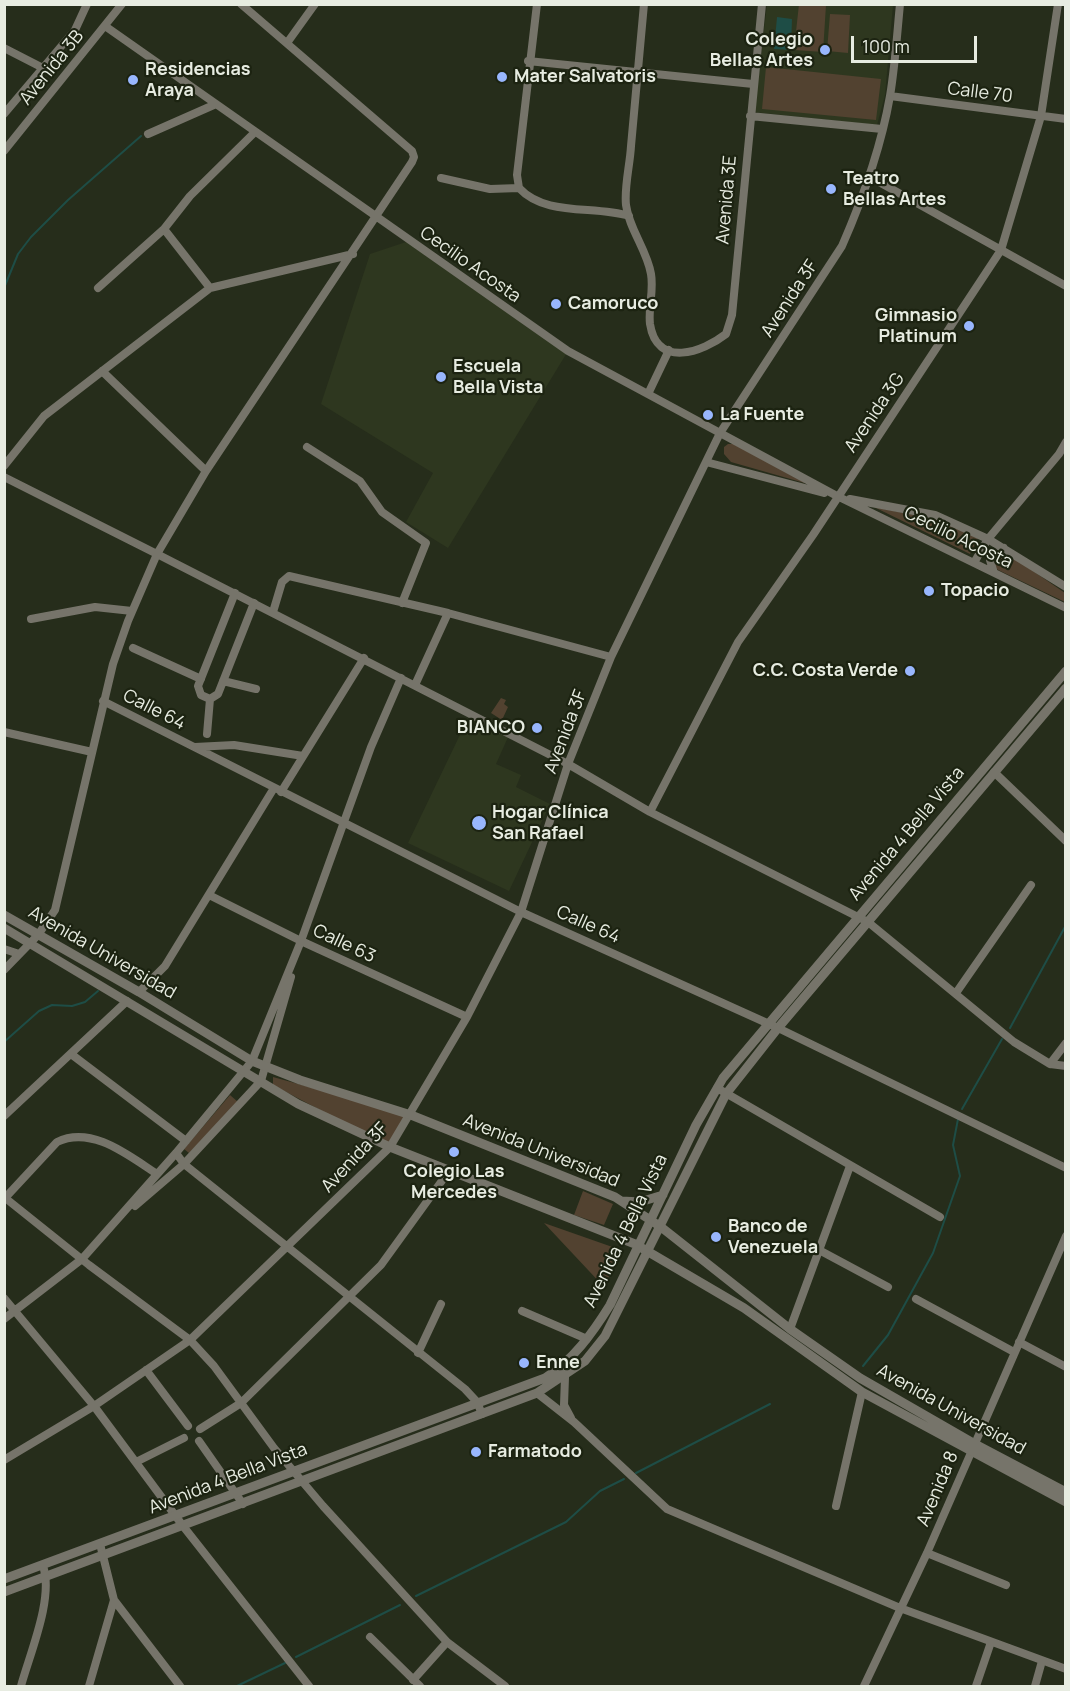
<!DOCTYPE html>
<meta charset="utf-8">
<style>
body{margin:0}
#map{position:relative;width:1070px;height:1691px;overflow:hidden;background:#262d1b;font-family:Manrope,sans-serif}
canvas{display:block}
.frame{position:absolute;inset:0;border:6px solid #e7ece1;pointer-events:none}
.scale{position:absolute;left:851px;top:36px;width:126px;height:27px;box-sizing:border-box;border:3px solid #e7ece1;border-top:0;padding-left:8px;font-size:18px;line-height:21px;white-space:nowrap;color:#e7ece1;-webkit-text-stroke:4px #1c2311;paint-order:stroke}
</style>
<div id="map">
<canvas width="1070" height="1691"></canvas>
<div class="frame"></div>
<div class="scale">100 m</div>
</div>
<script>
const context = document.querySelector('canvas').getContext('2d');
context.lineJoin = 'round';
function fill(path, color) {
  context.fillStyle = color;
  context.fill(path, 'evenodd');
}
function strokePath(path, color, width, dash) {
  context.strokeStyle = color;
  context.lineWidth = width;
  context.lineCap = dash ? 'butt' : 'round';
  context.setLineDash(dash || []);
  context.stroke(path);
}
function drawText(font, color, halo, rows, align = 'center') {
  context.font = font + ' Manrope,sans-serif';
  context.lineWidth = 4.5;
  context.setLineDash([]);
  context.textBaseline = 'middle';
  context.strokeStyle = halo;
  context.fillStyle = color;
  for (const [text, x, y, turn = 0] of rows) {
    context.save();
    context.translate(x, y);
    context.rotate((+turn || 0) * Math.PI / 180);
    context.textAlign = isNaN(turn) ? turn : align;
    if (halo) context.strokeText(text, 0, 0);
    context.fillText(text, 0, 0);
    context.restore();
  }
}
fill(new Path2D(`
 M767,5H893L885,95L877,125L754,112Z
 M409,241L568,351L448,548L406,522L433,473L321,404L370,254Z
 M469,716L509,735L496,764L521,775L516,787L550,804L509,891L408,843Z`), '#2e371f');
fill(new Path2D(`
 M799,4L826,5L823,52L794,50Z
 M830,14L850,15L848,53L827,51Z
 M766,67L881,79L876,120L762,109Z
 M728,444H734L808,484L731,462L724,454V447Z
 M874,507L934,519L978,538L970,554Z
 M1004,551L1065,593V602L996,569L993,560L996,554Z
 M501,698L506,700L504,704L508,707L502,720L491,713Z
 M273,1077L411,1115L390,1147L273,1085Z
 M230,1095L238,1102L189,1153L184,1149Z
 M583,1191L613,1204L604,1225L574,1215Z
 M544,1223L621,1250L604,1287Z`), '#524230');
fill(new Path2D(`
 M777,17L792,19L791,50L774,49Z`), '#1e4d46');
strokePath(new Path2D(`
 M4,288L18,254L31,237L68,200L141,136
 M1010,1028L1066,925
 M4,1042L39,1011L52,1005L72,1006L85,1002L98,991
 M962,1109L1002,1039
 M863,1366L888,1335L933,1253L960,1176L953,1145L958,1119
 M636,1473L770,1404
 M416,1596L566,1522L600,1491L624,1479
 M296,1657L400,1605
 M237,1686L285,1663`), '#1e4d46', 2);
strokePath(new Path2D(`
 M537,4L517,175L519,188C546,217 594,205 629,216
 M644,4C640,52 635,99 631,146C630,165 624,187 626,205C629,229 647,250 651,274C654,291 648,308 650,324C657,369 703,352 726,334L732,315L762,4
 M105,26L568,351L837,496L1066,608
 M287,43L315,4
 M4,48L43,68
 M528,61L753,84
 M890,96L1066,119
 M4,114L75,30L87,4
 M750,116L882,129
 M148,134L216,104
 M4,151L122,4
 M870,177L1066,286
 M441,178L490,189L519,188
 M164,229L210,288
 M98,288L164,229L190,196L255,132
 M102,371L206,471
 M648,394L669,350
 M307,447L360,481L382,512L426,543L402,603
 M706,462L824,493
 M4,466L44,416L210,288L353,254
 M4,477L157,554L206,471L412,162L414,157L412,151L241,4
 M850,499L935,515L988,539L1066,587
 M975,561L988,539L1059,454L1066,442
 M993,570L990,560L992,553L1004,548
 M235,593L198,686L201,695L210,699L218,694L254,603
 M273,612L282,582L289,576L448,613L611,657
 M31,619L95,607L132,611
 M133,648L201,679
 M223,681L256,689
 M415,685L448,613
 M103,701L521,912L778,1028L1066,1168
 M4,732L92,752
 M207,734L210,699
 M195,747L234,745L303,756
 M994,772L1066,841
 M281,792L364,658
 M650,812L738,642L813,535L1001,250L1041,116L1058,4
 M209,895L301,941L467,1017
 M4,949L19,954
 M4,970L38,935L55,910L113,664L128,621L157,554L568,764L650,812L868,922L1014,1042L1050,1064L1066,1066
 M139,992L165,966L274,788
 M956,993L1031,885
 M71,1054L186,1141
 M1050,1064L1066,1043
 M717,1088L940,1217
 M4,1116L127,1001
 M176,1153L184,1164L465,1389L477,1402L482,1414
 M4,1197L89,1265L190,1340L214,1366L274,1448L323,1506L447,1642L505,1686
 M5,1198L57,1142C92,1125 129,1156 157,1174
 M135,1206L184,1164L261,1081L291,977
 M819,1250L888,1287
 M4,1298L94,1406L183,1526L309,1686
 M916,1299L1014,1352
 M522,1311L587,1339
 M4,1319L82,1259L176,1153L252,1061L301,941L371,747L401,678
 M790,1329L850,1166
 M1019,1342L1066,1367
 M418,1353L441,1304
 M146,1370L188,1426
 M565,1377L564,1405L571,1418
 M537,1393L574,1422L667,1509L900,1608L1066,1669
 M200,1429L241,1403L381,1265L449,1171
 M199,1441L243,1504
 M4,1460L94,1406L190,1340L390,1147L467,1017L521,912L568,764L611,657L720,433L842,246C863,198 881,148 890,96C895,66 897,35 900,4
 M136,1462L184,1438
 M836,1506L862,1392
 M100,1544L114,1600L180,1686
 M927,1553L1006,1585
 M370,1637L420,1686
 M413,1680L447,1642
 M21,1686C30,1653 54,1598 43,1566
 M89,1686L114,1600
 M864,1686L927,1553L1066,1236
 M976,1686L991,1642
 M1035,1686L1042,1661`), '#76746a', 8);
strokePath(new Path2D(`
 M4,915L139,992L252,1061L300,1080L411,1115L615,1197L661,1227L790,1329L860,1378L973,1443L1066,1492
 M4,928L298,1104L390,1147L635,1244L744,1308L862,1392L1066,1502
 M622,1201L640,1202L663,1195
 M4,1579L545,1378C573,1360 592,1334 610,1305L696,1125L723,1078L1066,671
 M4,1592L537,1393L585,1361L605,1336L726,1094L778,1028L1066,688`), '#76746a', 9);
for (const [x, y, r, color] of [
 [825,50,6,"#98b6fd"],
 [502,77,6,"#98b6fd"],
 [133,80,6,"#98b6fd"],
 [831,189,6,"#98b6fd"],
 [556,304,6,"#98b6fd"],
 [969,326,6,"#98b6fd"],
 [441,377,6,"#98b6fd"],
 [708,415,6,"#98b6fd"],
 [929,591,6,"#98b6fd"],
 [910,671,6,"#98b6fd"],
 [537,728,6,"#98b6fd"],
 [479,823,8,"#98b6fd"],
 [454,1152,6,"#98b6fd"],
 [716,1237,6,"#98b6fd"],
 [524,1363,6,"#98b6fd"],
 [476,1452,6,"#98b6fd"]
]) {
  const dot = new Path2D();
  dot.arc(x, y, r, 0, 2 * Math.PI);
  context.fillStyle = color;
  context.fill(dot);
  strokePath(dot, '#1c2311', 2);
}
drawText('bold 18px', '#e7ece1', '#1c2311', [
 ["Colegio",813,40,"right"],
 ["Bellas Artes",813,61,"right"],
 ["Residencias",145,70],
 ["Araya",145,91],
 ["Mater Salvatoris",514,77],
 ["Teatro",843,179],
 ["Bellas Artes",843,200],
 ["Camoruco",568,304],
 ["Gimnasio",957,316,"right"],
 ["Platinum",957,337,"right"],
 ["Escuela",453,367],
 ["Bella Vista",453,388],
 ["La Fuente",720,415],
 ["Topacio",941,591],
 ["C.C. Costa Verde",898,671,"right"],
 ["BIANCO",525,728,"right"],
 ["Hogar Clínica",492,813],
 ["San Rafael",492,834],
 ["Colegio Las",454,1172,"center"],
 ["Mercedes",454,1193,"center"],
 ["Banco de",728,1227],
 ["Venezuela",728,1248],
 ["Enne",536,1363],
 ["Farmatodo",488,1452]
], 'left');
drawText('18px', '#e7ece1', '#1c2311', [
 ["Avenida 3B",52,68,-51],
 ["Calle 70",980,93,7],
 ["Avenida 3E",727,200,-85],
 ["Cecilio Acosta",470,265,35],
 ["Avenida 3F",790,299,-57],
 ["Avenida 3G",875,413,-56],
 ["Cecilio Acosta",958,538,26],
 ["Calle 64",154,710,27],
 ["Avenida 3F",566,732,-69],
 ["Avenida 4 Bella Vista",907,834,-50],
 ["Calle 64",588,925,24],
 ["Calle 63",344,944,25],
 ["Avenida Universidad",102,953,30],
 ["Avenida Universidad",541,1151,22],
 ["Avenida 3F",355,1158,-47],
 ["Avenida 4 Bella Vista",626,1231,-64],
 ["Avenida Universidad",951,1410,29],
 ["Avenida 4 Bella Vista",228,1479,-21],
 ["Avenida 8",938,1489,-67]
]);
</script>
